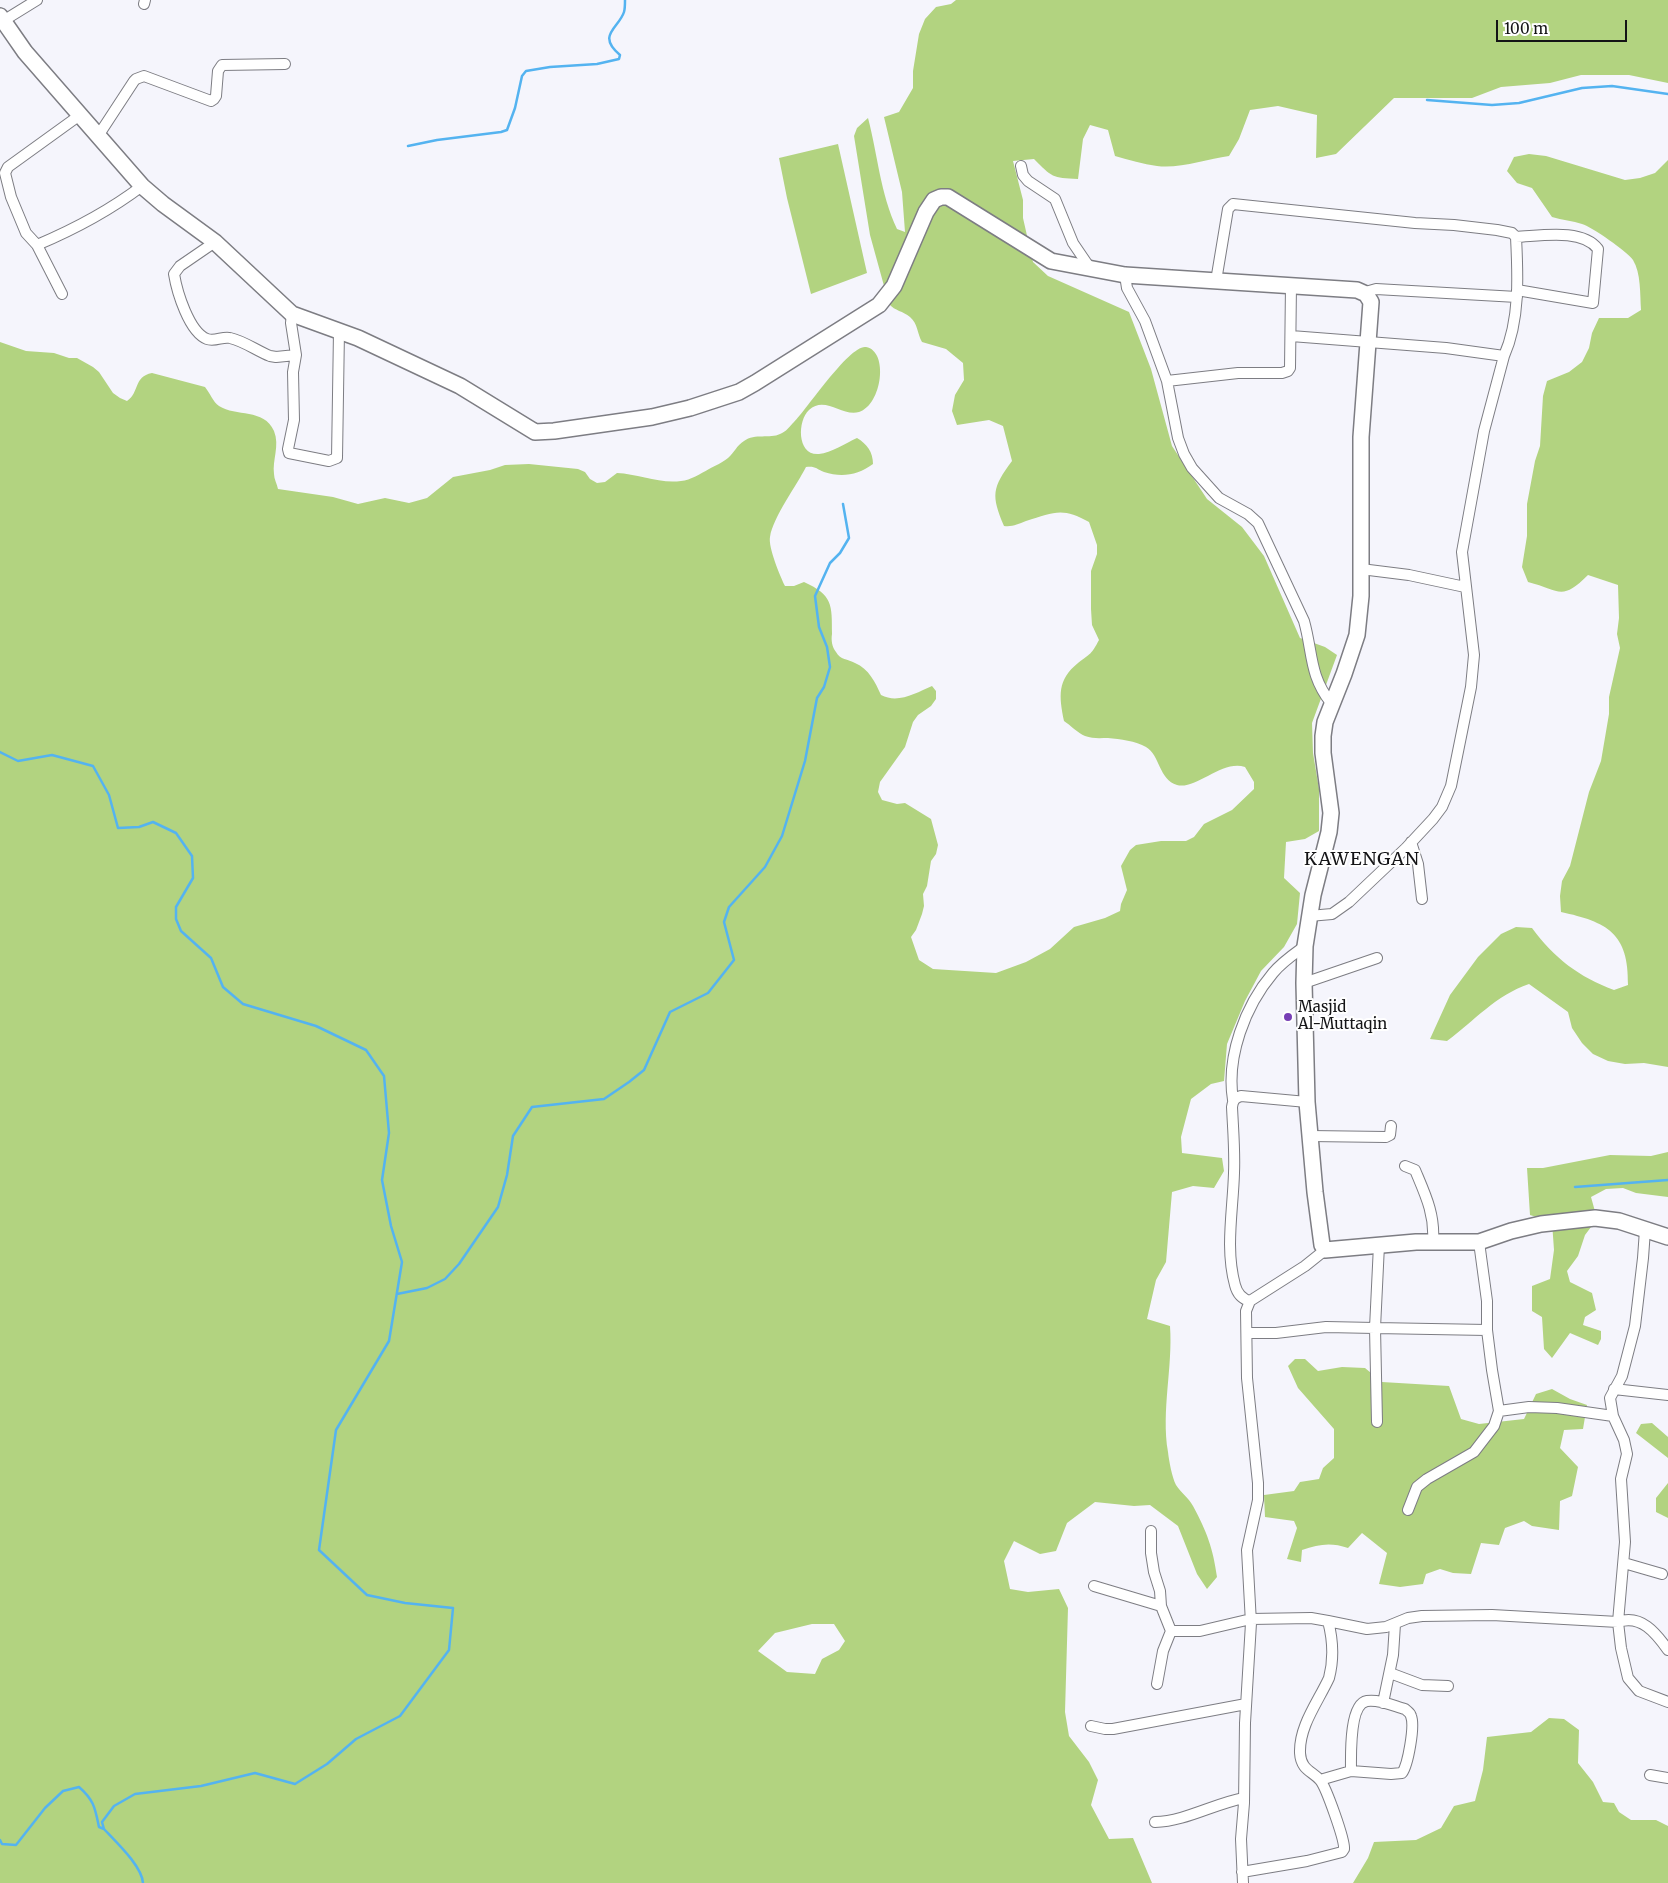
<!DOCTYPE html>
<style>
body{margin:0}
#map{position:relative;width:1668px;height:1883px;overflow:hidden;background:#f5f5fc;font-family:Merriweather,serif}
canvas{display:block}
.scale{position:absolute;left:1496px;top:20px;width:131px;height:22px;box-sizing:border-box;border:2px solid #141416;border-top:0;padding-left:6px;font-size:15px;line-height:18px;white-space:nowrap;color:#141416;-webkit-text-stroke:4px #fff;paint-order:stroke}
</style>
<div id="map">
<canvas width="1668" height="1883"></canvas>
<div class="scale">100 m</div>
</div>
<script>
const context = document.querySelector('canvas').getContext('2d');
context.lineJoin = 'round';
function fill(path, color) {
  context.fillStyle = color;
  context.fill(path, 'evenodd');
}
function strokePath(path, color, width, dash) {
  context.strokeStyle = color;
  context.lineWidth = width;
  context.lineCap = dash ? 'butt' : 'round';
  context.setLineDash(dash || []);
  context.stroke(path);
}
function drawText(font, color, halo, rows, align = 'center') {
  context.font = font + ' Merriweather,serif';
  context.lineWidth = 4;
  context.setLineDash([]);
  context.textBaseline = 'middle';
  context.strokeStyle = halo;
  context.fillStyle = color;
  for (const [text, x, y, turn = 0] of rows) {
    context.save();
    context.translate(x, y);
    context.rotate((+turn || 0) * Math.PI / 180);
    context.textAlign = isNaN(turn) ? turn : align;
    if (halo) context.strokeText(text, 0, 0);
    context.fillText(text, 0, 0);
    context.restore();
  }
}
fill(new Path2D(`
 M956,0H1668V83L1629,75H1581L1550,83L1501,87L1472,98H1394L1336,154L1316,158L1317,115L1278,106L1250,110L1239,139L1229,156C1207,159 1179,169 1157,166C1143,164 1129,160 1115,156L1108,130L1090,125L1083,139L1078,179C1052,178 1052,177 1034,159L1013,161L1023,200V218L1033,262L1048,276L1129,312L1151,369L1172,446L1207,499L1242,527L1264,556L1300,638L1325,647L1337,655L1312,723L1313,753L1319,789V831L1305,839L1286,842L1284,878L1300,893L1297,924L1284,947L1261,971L1245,1001L1227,1044L1224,1081L1211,1084L1191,1099L1181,1137L1182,1153L1222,1158L1224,1171L1214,1188L1193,1186L1172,1192L1166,1262L1156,1280L1147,1319L1170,1326C1173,1368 1161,1410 1168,1452C1169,1461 1172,1477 1176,1485C1181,1493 1189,1498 1193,1506C1207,1532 1213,1548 1217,1577L1207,1589L1197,1574L1178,1526L1150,1505L1134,1506L1095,1502L1067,1523L1056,1551L1040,1554L1014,1541L1004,1561L1010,1589L1028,1592L1059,1589L1068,1608L1065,1712L1069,1736L1089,1762L1098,1780L1091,1805L1109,1839L1133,1838L1152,1883H0V342L26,351L54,353L69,358H77L93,367L99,372L113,393L120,398L127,401C140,392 133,377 152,373L205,387C210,393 213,402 219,406C236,417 264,408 274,431C280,446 272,460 274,474C274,479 277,484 278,489L333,497L358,504L385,498L409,503L427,498L453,477L490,470L505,465L529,464L578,469L585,472L590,479L597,483L605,482L617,473C638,474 660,484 681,481C691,480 700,474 709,469C715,466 723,462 728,458C734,453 737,445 744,441C755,433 770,439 780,434C786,432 790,426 794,422C807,409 850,344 866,347C889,351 882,405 859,412C842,417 825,395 809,410C797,421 797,456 819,454C831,453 846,443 857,438C867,444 873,452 873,464C858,475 842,478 824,472C816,469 816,466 806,467C797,485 773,517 770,537C768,547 780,576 785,586H794L804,582C833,595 832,605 832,634C831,640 832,647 836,652C840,660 848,659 855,663C869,669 875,682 881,695C898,704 916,693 932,686L936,691V699L931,706L918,715L913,722L905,747L880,782L878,792L882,800L897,804L905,803L931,819L938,845L936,854L931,861L927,886L923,894L924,906L922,914L916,930L911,937L919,960L933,969L996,973L1026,962L1050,949L1074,927L1105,918L1120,911L1121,904L1127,890L1121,866L1130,850L1136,845L1161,841H1186L1194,837L1204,824L1232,810L1254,789V782L1245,767C1223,759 1196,790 1177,785C1159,780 1160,755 1146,747C1136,741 1120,739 1108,738C1101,738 1093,739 1085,736C1078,733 1070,725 1064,721C1059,696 1057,680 1078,663C1091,653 1091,655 1099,640L1092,625L1091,609V571L1097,554V545L1089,522C1063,507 1054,512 1026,521C1018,524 1013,527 1004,526C991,495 992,488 1012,461L1003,426L989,420L957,425L952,411L955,395L964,380L963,363L946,349L922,342C917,333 918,324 910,317C903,311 895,311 889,304L870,235L854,136L857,128L868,118C878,156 880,192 897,229L905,232L902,192L884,117L899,112L913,88V71L919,34L925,19L936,7L951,4ZM812,1624H834L845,1641L839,1650L822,1659L815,1674L787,1672L758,1651L775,1633Z
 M838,144L867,273L811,294L787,198L779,158Z
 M1529,154L1546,156L1625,180L1640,178L1655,173L1668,160V1067L1644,1063L1625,1064L1608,1061L1593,1054L1582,1043L1572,1028L1568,1012L1529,984C1496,995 1474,1021 1447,1041L1430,1039L1450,995L1478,957L1501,934L1516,927L1532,928C1554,958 1579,977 1614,990L1628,985C1629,933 1607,922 1561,912L1560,896L1562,881L1570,866L1589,792L1601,761L1609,714V697L1620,648L1617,634L1619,618L1618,585L1588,575C1561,602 1560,590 1528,582L1522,567L1527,536V504L1535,461L1540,446L1543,396L1547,381L1569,372L1582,362L1589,348L1592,333L1599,318H1628L1641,310C1640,294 1641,273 1633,260C1628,252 1592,227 1582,224C1573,221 1562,220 1552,217L1532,188L1517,183L1507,171L1514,157Z
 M1668,1152V1197L1636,1193L1623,1188L1606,1189L1591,1197L1596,1215L1594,1223L1585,1235L1578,1256L1567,1271L1570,1282L1592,1293L1596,1310L1585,1317L1583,1325L1601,1331V1339L1598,1345L1570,1333L1552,1358L1544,1349L1542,1317L1532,1311V1286L1550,1279L1554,1250L1552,1222L1530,1215L1527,1168H1543L1610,1155L1651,1156Z
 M1295,1359H1305L1318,1371L1342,1367L1365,1368L1382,1382L1449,1386L1461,1419L1479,1424L1524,1419L1536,1394L1552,1389L1570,1399L1587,1405L1583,1429L1564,1430L1560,1448L1578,1467L1572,1496L1560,1501L1559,1530L1532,1526L1524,1521L1505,1528L1499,1545L1481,1543L1471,1574L1453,1573L1440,1569L1426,1574L1423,1584L1400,1587L1379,1584L1387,1553L1362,1533L1348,1548C1331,1542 1319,1544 1302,1550L1301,1562L1287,1559L1297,1528L1294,1521L1265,1517L1264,1495L1294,1491L1300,1482L1319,1479L1323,1468L1334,1458V1429L1298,1388L1288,1366Z
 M1652,1423L1668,1437V1458L1636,1433L1641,1424Z
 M1668,1483V1518L1656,1512V1498Z
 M1549,1718L1564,1719L1579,1730L1578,1763L1593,1782L1603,1802L1614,1803L1619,1812L1631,1820H1656L1668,1826V1883H1353L1368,1858L1374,1842L1416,1840L1441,1828L1454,1806L1475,1801L1483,1770L1487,1737L1531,1732Z`), '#b2d380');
strokePath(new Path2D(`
 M1427,100L1492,105L1519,103L1582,88L1612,86L1668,94
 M408,146L437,140L501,132L507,130L515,108L522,76L526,71L550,67L597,64L619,59L620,55C596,35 619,28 624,12C625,9 625,4 625,0
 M0,752L18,761L52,755L93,766L109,795L118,828L139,827L153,822L176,833L192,856L193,878L176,907V919L181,931L211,958L223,987L243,1004L316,1026L366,1050L384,1076L389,1133L382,1180L391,1226L402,1262L389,1341L336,1430L319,1550L367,1595L405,1603L453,1608L449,1650L400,1716L356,1739L327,1764L295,1784L255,1773L201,1786L135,1794L114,1806L102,1822L104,1829
 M1575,1187L1668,1180
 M397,1294L427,1288L445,1279L459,1264L498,1207L507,1175L513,1136L532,1107L604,1099L629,1082L644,1070L670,1012L708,993L734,960L724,922L729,907L765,867L782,836L805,761L817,698L824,687L830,667L827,647L819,627L815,596L830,563L840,553L849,538L843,504
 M0,1840L2,1844L16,1845L45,1808L63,1791L79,1787C94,1800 95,1808 99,1827L104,1829C116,1842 142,1866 143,1883`), '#54b3f0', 2.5);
const street = new Path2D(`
 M144,4L145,0
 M3,21L37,0
 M98,136L134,81L136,79L144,76L211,101L214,99L216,96L218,71L222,65L285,64
 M1021,166L1023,175L1028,181L1055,199L1073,243L1090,268
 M1516,237C1540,236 1582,228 1598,249L1593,303L1517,290
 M215,242L180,266L174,274C177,292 189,332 207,339C215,342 223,336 230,338C244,341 257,351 270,356L276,357L296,355
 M37,245C75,229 109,211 142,186
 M1125,275L1127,288L1145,321L1167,381L1178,438L1184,454L1192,468L1219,498L1248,514L1258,523L1304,621C1313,653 1309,675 1331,703
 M1216,281L1228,209L1233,204L1415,223L1454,225L1497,230L1512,233L1516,237C1518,276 1520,320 1504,356L1446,348L1291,336
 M62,294L37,245L26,233L11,197L5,173L8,167L80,115
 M1366,294L1369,291L1376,289L1517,297
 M292,314L291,323L296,355L293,372L294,420L288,449L289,453L329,461L337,458L339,331
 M1167,381L1238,373H1282L1288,371L1290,368L1291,285
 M1361,569L1409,575L1465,587
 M1411,842L1418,864L1422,899
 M1309,916L1332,914L1349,902L1406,848L1433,819L1442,807L1451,786L1471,687L1474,655L1462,552L1484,431L1504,356
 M1304,983L1377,958
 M1233,1100C1226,1057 1245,1006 1273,973C1282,962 1294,954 1305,946
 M1310,1136L1386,1137L1390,1135L1391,1126
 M1405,1166L1415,1170C1425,1194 1435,1214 1433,1241
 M1645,1230L1643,1258L1635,1326L1622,1376L1610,1398L1613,1416L1624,1440L1627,1454L1621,1479L1625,1542L1618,1622L1621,1648L1628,1678L1639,1691L1668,1702
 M1379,1245L1375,1328L1487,1330
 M1250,1301C1242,1299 1237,1293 1235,1285C1225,1249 1233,1210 1234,1173C1235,1151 1233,1129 1232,1107C1233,1100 1235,1098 1241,1096L1307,1102
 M1247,1333H1276L1326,1327L1375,1328L1377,1422
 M1614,1389L1668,1395
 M1499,1411L1529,1407L1557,1408L1613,1416
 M1408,1510L1417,1487L1427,1479L1474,1452L1494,1426L1499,1411L1492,1370L1487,1330V1301L1479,1242
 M1151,1531V1553L1154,1572L1160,1591L1161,1606L1171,1631L1163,1651L1157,1684
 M1624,1563L1662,1574
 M1094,1586L1161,1606
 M1171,1631H1200L1251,1619L1311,1618L1328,1621
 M1390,1673L1422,1685L1448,1686
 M1383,1703L1393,1655L1395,1624
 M1091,1726L1105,1729H1113L1246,1704
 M1650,1775L1668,1778
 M1320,1780L1351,1771L1391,1774L1402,1773C1408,1765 1415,1726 1411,1716C1410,1712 1408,1712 1405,1709C1394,1706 1379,1699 1367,1701C1349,1704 1351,1757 1351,1771
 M1155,1822C1186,1821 1213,1804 1244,1798
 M1242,1872L1307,1861L1342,1852L1344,1849C1345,1840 1326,1787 1320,1780C1312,1771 1301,1770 1300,1753C1299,1726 1318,1702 1329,1678C1334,1659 1333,1640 1328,1621L1367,1629L1386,1627L1408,1618L1422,1616L1492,1615L1618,1622C1641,1614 1656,1633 1668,1650
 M1243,1883L1241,1839L1244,1803L1245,1723L1251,1623L1247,1550L1258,1500V1483L1247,1378L1246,1311L1250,1301L1305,1266L1325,1250`);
const secondary = new Path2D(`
 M0,16L25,52L142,186L163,204L215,242L292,314L358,338L460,386L535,432L554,431L652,417L690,408L739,392L755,383L879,305L894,286L926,212L934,200L941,197H948L1051,261L1125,275L1357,290L1366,294L1371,302L1361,437V596L1357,635L1344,674L1325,722L1323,736V753L1331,813L1329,832L1313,895L1305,946L1304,983L1307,1102L1315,1192L1322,1245L1325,1250L1416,1242H1479L1511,1231L1541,1224L1595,1218L1619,1221L1668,1237`);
strokePath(street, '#7d7d83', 12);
strokePath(secondary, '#7d7d83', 18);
strokePath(street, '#fff', 10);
strokePath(secondary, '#fff', 15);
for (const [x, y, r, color] of [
 [1288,1017,5,"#773fb5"]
]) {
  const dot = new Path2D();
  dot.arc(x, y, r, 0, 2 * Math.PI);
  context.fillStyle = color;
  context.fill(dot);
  strokePath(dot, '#fff', 2);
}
drawText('15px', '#141416', '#fff', [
 ["Masjid",1298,1008],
 ["Al-Muttaqin",1298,1025]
], 'left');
context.letterSpacing = '1px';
drawText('18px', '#141416', '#fff', [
 ["KAWENGAN",1362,860]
]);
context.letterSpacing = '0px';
</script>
